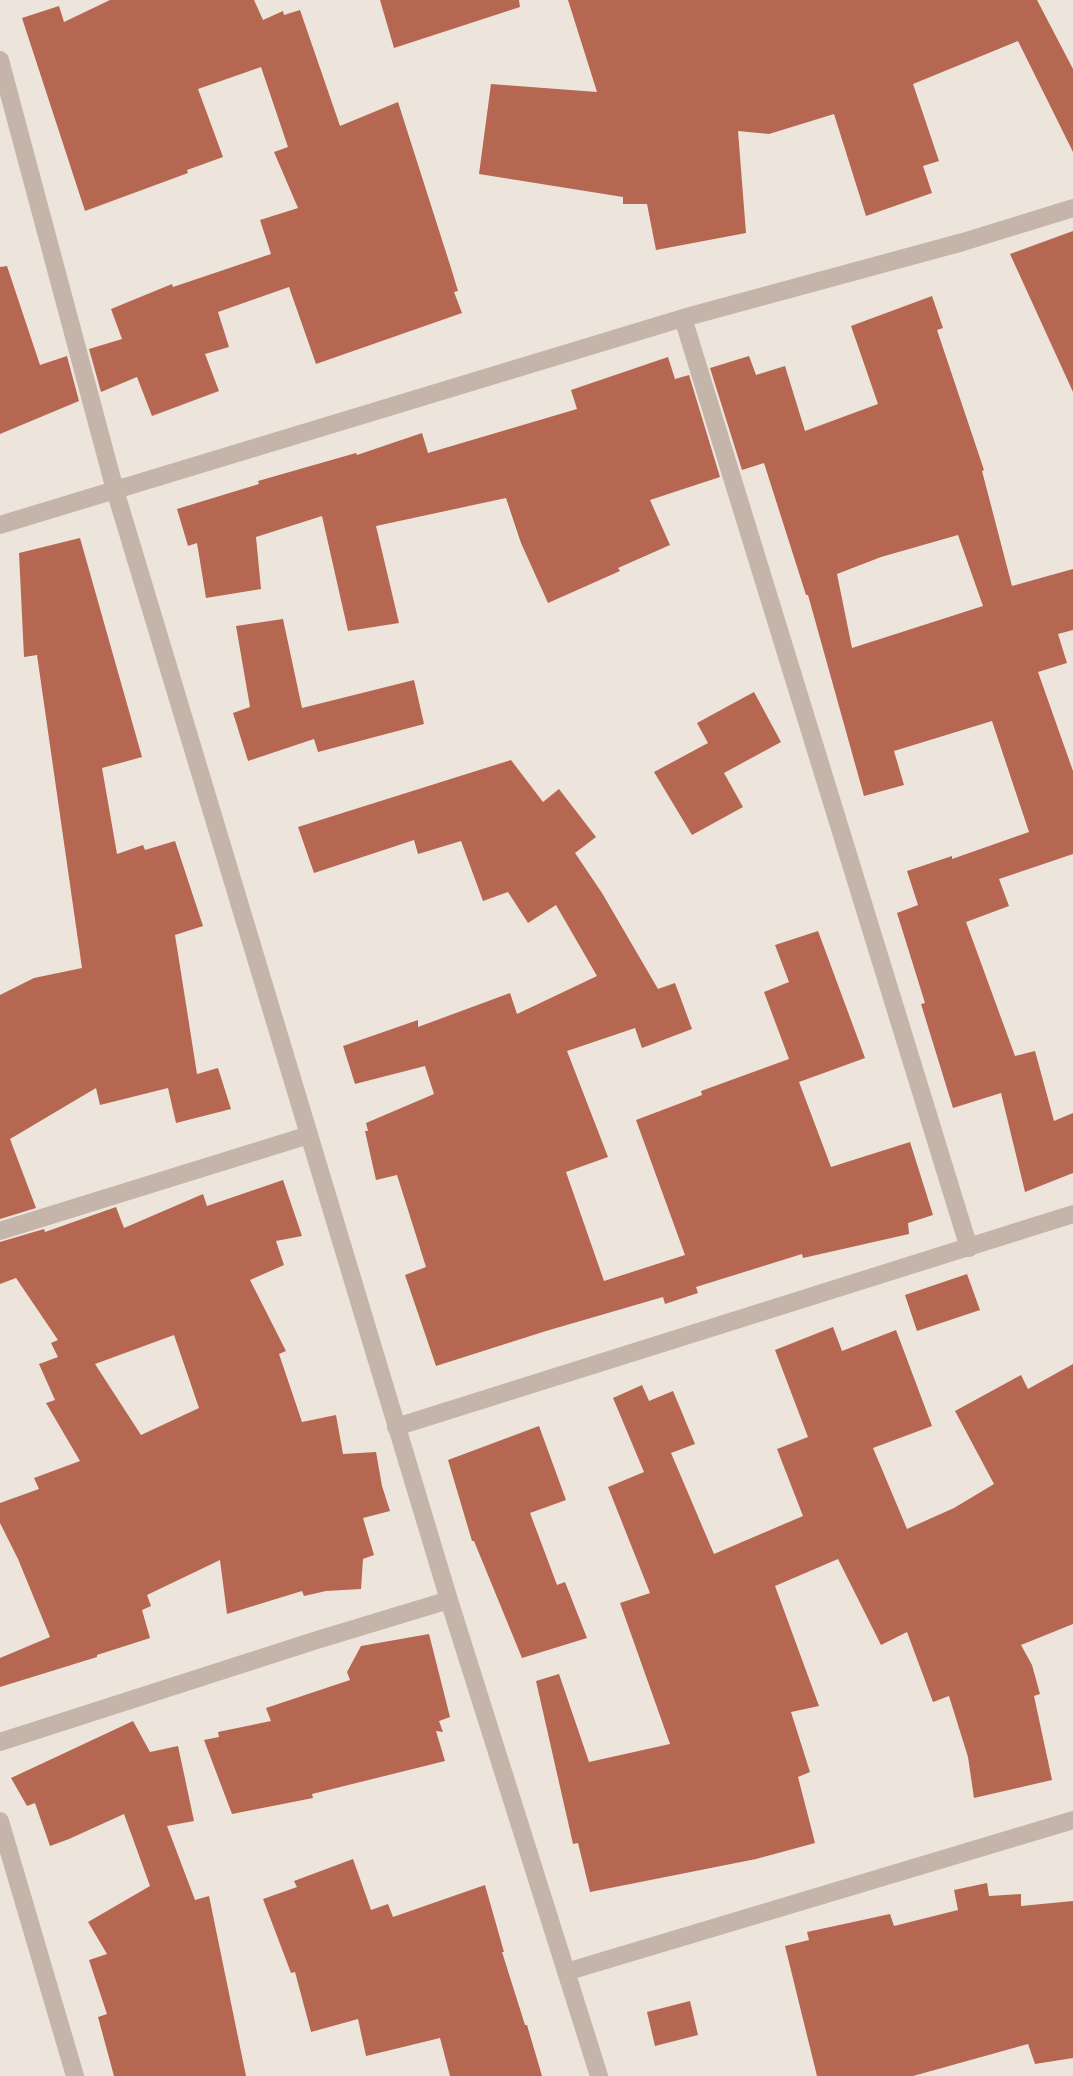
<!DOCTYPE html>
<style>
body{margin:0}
canvas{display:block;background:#ede4db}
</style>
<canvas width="1073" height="2076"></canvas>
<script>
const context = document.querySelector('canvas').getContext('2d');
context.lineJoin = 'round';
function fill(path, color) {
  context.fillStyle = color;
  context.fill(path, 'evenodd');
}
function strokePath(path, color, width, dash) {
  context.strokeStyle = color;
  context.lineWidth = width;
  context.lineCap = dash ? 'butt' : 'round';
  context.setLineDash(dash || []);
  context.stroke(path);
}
fill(new Path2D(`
 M110,0H254L263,20L283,11L284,15L300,10L340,126L398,102L451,268L458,291L454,292L462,313L316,364L289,287L218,312L229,347L205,354L219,391L152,416L137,377L101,392L89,349L122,339L111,309L172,284L173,287L271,254L260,220L298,208L274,152L288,147L261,67L198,89L223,157L187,170L188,173L85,211L22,18L59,6L64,22Z
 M380,0H519L520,7L394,48Z
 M568,0H1037L1073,69V152L1018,41L913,84L939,161L923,166L932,193L866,216L834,114L769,134L738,131L746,233L656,250L647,204H623V197L479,174L491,84L597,92Z
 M1073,231V392L1010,254Z
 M7,266L40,365L67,356L79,401L0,434V267Z
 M932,296L943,328L937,330L984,470L982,471L1012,586L1073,569V630L1058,634L1067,663L1038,672L1073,771V854L999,879L1009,906L966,922L1015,1056L1035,1051L1054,1121L1073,1113V1173L1025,1192L1001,1093L953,1108L921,1004L925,1003L897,913L918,905L907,871L952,856V859L1029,832L992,721L894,751L904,785L864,796L808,595H806L764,463L742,470L710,368L749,356L756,375L785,366L805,431L878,404L851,326ZM958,535L983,606L852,648L837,574L881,557Z
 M668,357L675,379L689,375L720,477L650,500L670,545L618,568L620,571L548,603L521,543L506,498L376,526L399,623L348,631L322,516L256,537L261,589L206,598L197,543L188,546L177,509L259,484L258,481L356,453L357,455L422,433L428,453L577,409L571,390Z
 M80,538L142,757L102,768L117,854L143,845L145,850L175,841L203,926L175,935L197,1074L218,1068L231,1109L176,1123L168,1088L100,1105L96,1088L10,1139L36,1208L0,1219V995L34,978L82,968L37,655L24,657L19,553Z
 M283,619L302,708L414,680L424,724L318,752L314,739L248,761L233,713L250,707L236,626Z
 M754,692L781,742L724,773L743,807L692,835L654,772L708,743L697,723Z
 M511,760L543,802L559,789L596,837L575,853L602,893L658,989L675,983L692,1029L642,1048L635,1028L567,1051L608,1157L566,1172L604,1281L685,1255L636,1120L702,1095L701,1091L789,1059L764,992L789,982L775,945L818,931L865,1058L799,1082L831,1167L910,1142L933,1215L908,1223L909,1234L803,1258L802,1254L696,1287L698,1293L665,1304L663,1297L546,1331L436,1366L405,1275L426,1267L397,1175L376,1180L365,1131H368L366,1123L434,1094L425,1066L355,1084L343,1046L418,1020V1027L510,993L517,1014L597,976L556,905L528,923L508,892L483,901L461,841L418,854L414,840L314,873L298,827Z
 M283,1180L302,1236L276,1241L284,1265L250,1280L286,1351L279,1354L302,1422L336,1415L343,1454L376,1452L382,1486L390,1511L363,1518L374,1555L363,1559L361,1589L326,1591L304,1596L302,1591L227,1614L220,1560L147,1595L151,1606L142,1610L150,1638L97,1655V1657L0,1687V1658L50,1637L18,1559L0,1523V1503L39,1489L34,1478L80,1461L46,1403L55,1400L39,1364L58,1357L51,1343L58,1340L16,1278L0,1284V1242L44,1229L45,1232L116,1207L124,1228L203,1194L207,1206ZM174,1335L199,1408L141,1435L95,1364Z
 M967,1274L980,1310L917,1331L905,1295Z
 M833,1327L842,1351L896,1330L932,1426L873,1448L907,1529L954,1508L994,1484L955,1411L1021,1375L1028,1389L1073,1364V1624L1021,1645L1032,1665L1040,1694L1034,1696L1052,1780L974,1798L968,1757L949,1696L933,1702L907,1632L881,1645L838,1559L775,1586L819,1706L791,1712L810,1772L798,1777L815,1843L756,1859L590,1892L578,1843L573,1844L536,1681L559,1674L589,1762L670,1744L620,1603L650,1593L608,1487L644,1472L613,1398L642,1385L649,1401L673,1391L695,1444L671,1453L714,1554L803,1516L777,1449L808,1437L775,1350Z
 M539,1426L566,1500L530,1513L557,1585L565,1582L587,1638L522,1658L474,1541H472L448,1460Z
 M429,1634L450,1717L439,1721L443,1732L436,1731L445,1761L312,1794L313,1798L232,1814L204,1740L219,1737L218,1732L271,1721L266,1708L350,1680L347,1672L361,1646Z
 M133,1721L150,1752L178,1746L194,1821L167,1826L195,1900L209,1896L246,2076H114L98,2017L107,2014L89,1960L107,1954L88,1922L150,1886L124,1814L69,1839L50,1846L35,1803L27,1806L11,1778Z
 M353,1859L371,1910L388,1904L393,1917L485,1885L504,1952H502L525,2025H527L542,2076H450L440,2038L366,2056L358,2019L311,2032L295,1972L291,1973L263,1899L297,1887L294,1881Z
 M987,1883L989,1896L1021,1894V1906L1073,1901V2058L1035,2064L1028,2044L913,2076H817L785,1946L809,1940L807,1932L890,1914L894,1926L958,1910L954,1890Z
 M690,2001L698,2035L655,2046L647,2012Z`), '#b56752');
strokePath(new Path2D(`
 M0,60L115,490L449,1600L599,2076
 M683,318L969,1248
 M0,525L683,318L963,242L1073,208
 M0,1231L309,1135
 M396,1427L1073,1214
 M0,1742L317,1640L449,1600
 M0,1821L75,2076
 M566,1972L1073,1820`), '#c4b4a9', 18);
</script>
